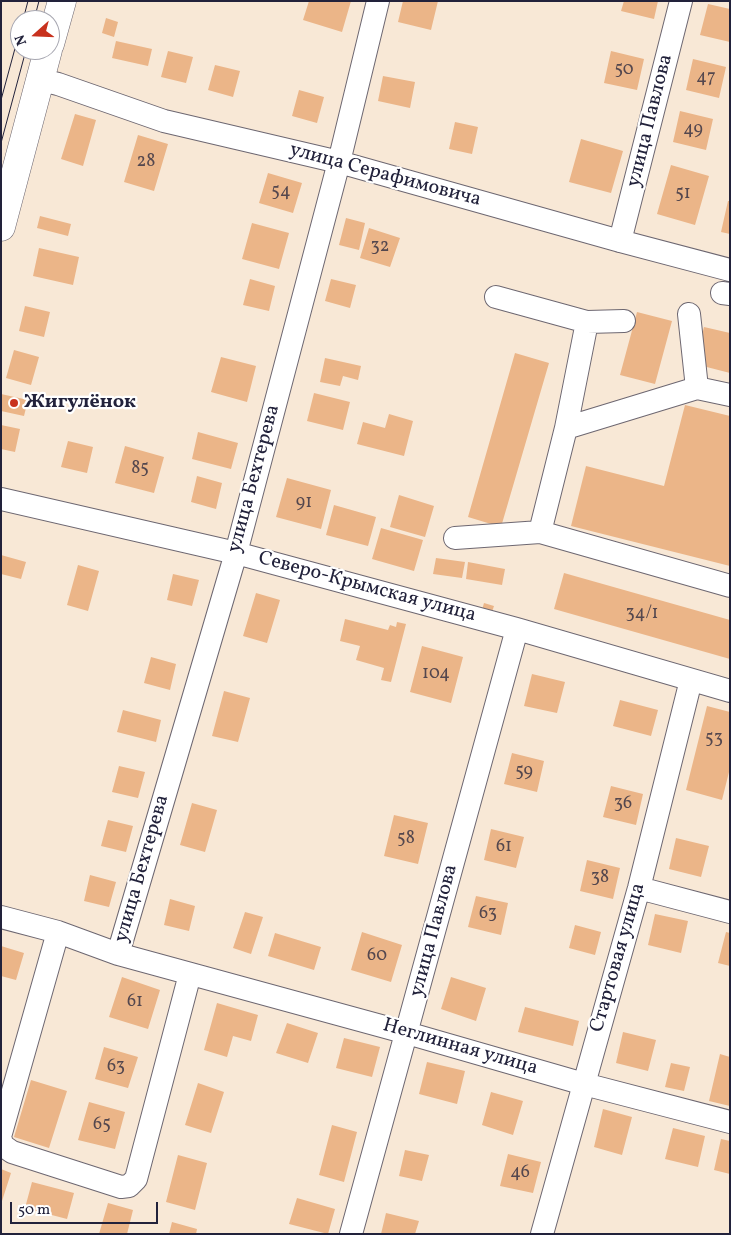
<!DOCTYPE html>
<meta charset="utf-8">
<style>
body{margin:0}
#map{position:relative;width:731px;height:1235px;overflow:hidden;background:#f8e8d6;font-family:Vollkorn,serif}
canvas{display:block}
.frame{position:absolute;inset:0;border:2px solid #22223b;pointer-events:none}
.north{position:absolute;left:10px;top:10px;width:50px;height:50px;box-sizing:border-box;background:#fff;border:1px solid #a7a7b1;border-radius:50%;rotate:250deg;font-size:14px;font-weight:700;line-height:20px;text-align:center;color:#22223b}
.north::after{content:'';display:block;margin:auto;width:18px;height:22px;background:#c8321e;clip-path:polygon(50% 0,100% 100%,50% 72%,0 100%)}
.scale{position:absolute;left:10px;top:1202px;width:148px;height:22px;box-sizing:border-box;border:2px solid #22223b;border-top:0;padding-left:6px;font-size:15px;line-height:18px;white-space:nowrap;color:#22223b;-webkit-text-stroke:4px #fff;paint-order:stroke}
</style>
<div id="map">
<canvas width="731" height="1235"></canvas>
<div class="frame"></div>
<div class="north">N</div>
<div class="scale">50 m</div>
</div>
<script>
const context = document.querySelector('canvas').getContext('2d');
context.lineJoin = 'round';
function fill(path, color) {
  context.fillStyle = color;
  context.fill(path, 'evenodd');
}
function strokePath(path, color, width, dash) {
  context.strokeStyle = color;
  context.lineWidth = width;
  context.lineCap = dash ? 'butt' : 'round';
  context.setLineDash(dash || []);
  context.stroke(path);
}
function drawText(font, color, halo, rows, align = 'center') {
  context.font = font + ' Vollkorn,serif';
  context.lineWidth = 4.5;
  context.setLineDash([]);
  context.textBaseline = 'middle';
  context.strokeStyle = halo;
  context.fillStyle = color;
  for (const [text, x, y, turn = 0] of rows) {
    context.save();
    context.translate(x, y);
    context.rotate((+turn || 0) * Math.PI / 180);
    context.textAlign = isNaN(turn) ? turn : align;
    if (halo) context.strokeText(text, 0, 0);
    context.fillText(text, 0, 0);
    context.restore();
  }
}
fill(new Path2D(`
 M309,1H351L342,32L303,20Z
 M403,1H438L431,30L398,22Z
 M624,1H658L654,19L621,11Z
 M708,4L730,9V42L700,35Z
 M106,18L118,22L114,37L102,33Z
 M116,41L152,49L148,66L112,58Z
 M168,51L193,57L186,83L161,77Z
 M611,51L644,59L637,90L604,83Z
 M693,59L726,67L719,98L686,90Z
 M215,65L240,71L233,97L208,90Z
 M383,76L415,82L410,108L378,101Z
 M299,90L324,97L317,123L292,116Z
 M680,111L713,119L706,150L673,142Z
 M75,114L96,120L83,166L61,159Z
 M455,122L478,127L472,154L449,149Z
 M138,135L168,144L154,191L124,182Z
 M581,139L623,151L611,193L569,182Z
 M671,165L709,176L695,225L657,214Z
 M268,173L302,183L293,213L259,203Z
 M728,201H730V234L721,232Z
 M40,216L71,224L68,236L37,228Z
 M346,218L365,223L359,250L339,245Z
 M252,223L289,233L279,269L242,259Z
 M369,228L400,238L390,267L360,258Z
 M39,248L79,257L73,285L33,276Z
 M250,279L275,286L269,311L243,305Z
 M331,279L356,285L350,308L325,301Z
 M25,306L50,312L44,337L19,331Z
 M637,312L672,321L655,384L620,375Z
 M704,327L730,333V373L695,364Z
 M14,350L39,357L31,385L6,378Z
 M515,353L549,363L501,527L468,517Z
 M221,357L256,366L247,402L211,392Z
 M325,358L361,366L358,380L343,376L340,386L320,382Z
 M314,393L350,402L343,430L307,421Z
 M1,394L28,400L24,416L1,411Z
 M685,405L730,416V566L571,526L586,466L664,486Z
 M389,414L413,421L404,456L357,444L363,422L385,428Z
 M1,425L20,429L15,452L1,449Z
 M198,432L238,443L231,469L192,459Z
 M68,441L93,447L87,473L61,467Z
 M125,446L164,457L154,493L115,483Z
 M197,476L222,483L216,509L191,502Z
 M287,478L331,490L321,529L276,517Z
 M399,495L434,506L425,537L390,527Z
 M334,505L376,517L368,546L326,535Z
 M381,528L423,540L414,571L372,559Z
 M1,555L26,562L21,579L1,574Z
 M436,558L465,562L462,578L433,574Z
 M468,562L505,569L502,585L466,579Z
 M78,565L99,571L88,611L67,605Z
 M564,573L730,620V659L554,609Z
 M173,574L199,580L192,606L167,600Z
 M256,593L280,600L267,643L243,636Z
 M484,603L494,606L492,612L482,610Z
 M345,619L388,630L390,625L396,627L397,622L406,624L391,682L381,680L384,668L356,660L360,646L340,641Z
 M422,646L463,657L451,703L410,692Z
 M151,657L176,664L170,690L144,683Z
 M532,674L565,682L557,713L524,706Z
 M224,691L250,698L238,742L212,736Z
 M620,700L658,710L651,736L613,726Z
 M707,706L730,712V768L722,800L686,790Z
 M123,710L161,720L156,742L117,732Z
 M512,753L544,761L537,792L504,784Z
 M119,766L145,772L138,798L112,792Z
 M611,786L643,794L636,825L603,817Z
 M192,803L217,810L205,852L180,845Z
 M394,815L428,823L418,864L384,856Z
 M108,820L133,826L126,852L101,846Z
 M491,829L524,837L516,868L484,860Z
 M676,838L709,846L701,877L669,869Z
 M587,860L620,868L613,899L580,891Z
 M90,875L116,882L109,907L84,901Z
 M476,896L508,903L501,935L468,927Z
 M170,899L195,906L189,931L164,925Z
 M245,912L263,917L251,954L233,948Z
 M655,914L688,921L681,953L648,945Z
 M575,925L601,932L595,955L569,948Z
 M362,932L402,945L391,982L351,970Z
 M726,932L730,933V966L718,963Z
 M275,933L321,947L314,970L268,956Z
 M1,946L24,953L16,980L1,976Z
 M122,977L160,990L148,1029L109,1017Z
 M451,977L486,988L476,1021L441,1009Z
 M217,1003L258,1015L251,1041L233,1036L227,1057L204,1050Z
 M525,1007L579,1021L573,1046L518,1032Z
 M287,1023L318,1033L308,1063L276,1053Z
 M623,1032L656,1040L648,1071L616,1063Z
 M344,1038L380,1047L372,1077L336,1068Z
 M104,1047L138,1057L128,1088L95,1079Z
 M720,1054L730,1057V1106L709,1101Z
 M427,1062L465,1071L457,1104L419,1094Z
 M671,1063L690,1067L684,1091L665,1087Z
 M31,1080L67,1091L49,1148L14,1137Z
 M198,1083L224,1092L211,1133L185,1125Z
 M491,1092L523,1101L513,1135L482,1125Z
 M89,1102L125,1112L115,1149L78,1140Z
 M603,1109L632,1117L622,1155L594,1147Z
 M332,1125L357,1132L344,1182L319,1175Z
 M673,1128L705,1136L698,1167L665,1159Z
 M721,1139L730,1141V1174L714,1170Z
 M405,1150L429,1155L422,1181L399,1176Z
 M508,1154L541,1162L533,1193L500,1186Z
 M178,1155L207,1163L195,1210L166,1202Z
 M1,1169L11,1173L2,1201H1Z
 M32,1182L74,1193L67,1219L25,1208Z
 M297,1198L335,1209L328,1234L289,1224Z
 M108,1203L133,1210L127,1234H99Z
 M386,1213L419,1221L415,1234H381Z
 M172,1222L197,1229L196,1234H169Z`), '#ebb588');
const minor = new Path2D(`
 M41,80L58,84L164,121L339,162L620,241L730,270
 M620,241L681,1
 M722,293L730,294
 M496,297L587,322
 M689,314L697,388
 M566,428L587,322L624,321
 M1,499L236,553L517,629L730,691
 M540,532L566,428L697,388L730,395
 M455,538L540,532L730,586
 M639,888L730,912
 M1,917L58,932L118,954L407,1033L584,1084L730,1122
 M118,954L236,553L339,162L378,1
 M1,1133L58,932
 M1,1140L2,1145L12,1152L121,1187L129,1186L136,1179L190,974
 M351,1234L517,629
 M542,1234L639,888L691,680`);
const major = new Path2D(`
 M50,44L62,1
 M1,227L48,50`);
strokePath(minor, '#6d6771', 24);
strokePath(major, '#6d6771', 29);
strokePath(minor, '#fff', 22);
strokePath(major, '#fff', 28);
strokePath(new Path2D(`
 M23,20L28,1
 M34,20L39,1
 M1,100L20,30
 M1,143L26,50`), '#22223b', 1);
for (const [x, y, r, color] of [
 [14,403,5,"#c8321e"]
]) {
  const dot = new Path2D();
  dot.arc(x, y, r, 0, 2 * Math.PI);
  context.fillStyle = color;
  context.fill(dot);
  strokePath(dot, '#fff', 2);
}
drawText('18px', '#54474e', null, [
 ["50",624,71],
 ["47",706,79],
 ["49",693,131],
 ["28",146,163],
 ["54",281,193],
 ["51",683,195],
 ["32",380,248],
 ["85",140,470],
 ["91",304,504],
 ["34/1",642,615],
 ["104",436,675],
 ["53",714,740],
 ["59",524,773],
 ["36",623,805],
 ["58",406,840],
 ["61",504,848],
 ["38",600,879],
 ["63",488,915],
 ["60",377,957],
 ["61",135,1003],
 ["63",116,1068],
 ["65",102,1126],
 ["46",520,1174]
]);
drawText('20px', '#22223b', '#fff', [
 ["улица Павлова",651,121,-76],
 ["улица Серафимовича",385,176,15],
 ["улица Бехтерева",255,479,-75],
 ["Северо-Крымская улица",367,588,15],
 ["улица Бехтерева",143,869,-74],
 ["улица Павлова",435,931,-75],
 ["Стартовая улица",619,958,-74],
 ["Неглинная улица",460,1048,16]
]);
drawText('bold 20px', '#22223b', '#fff', [
 ["Жигулёнок",24,403]
], 'left');
</script>
